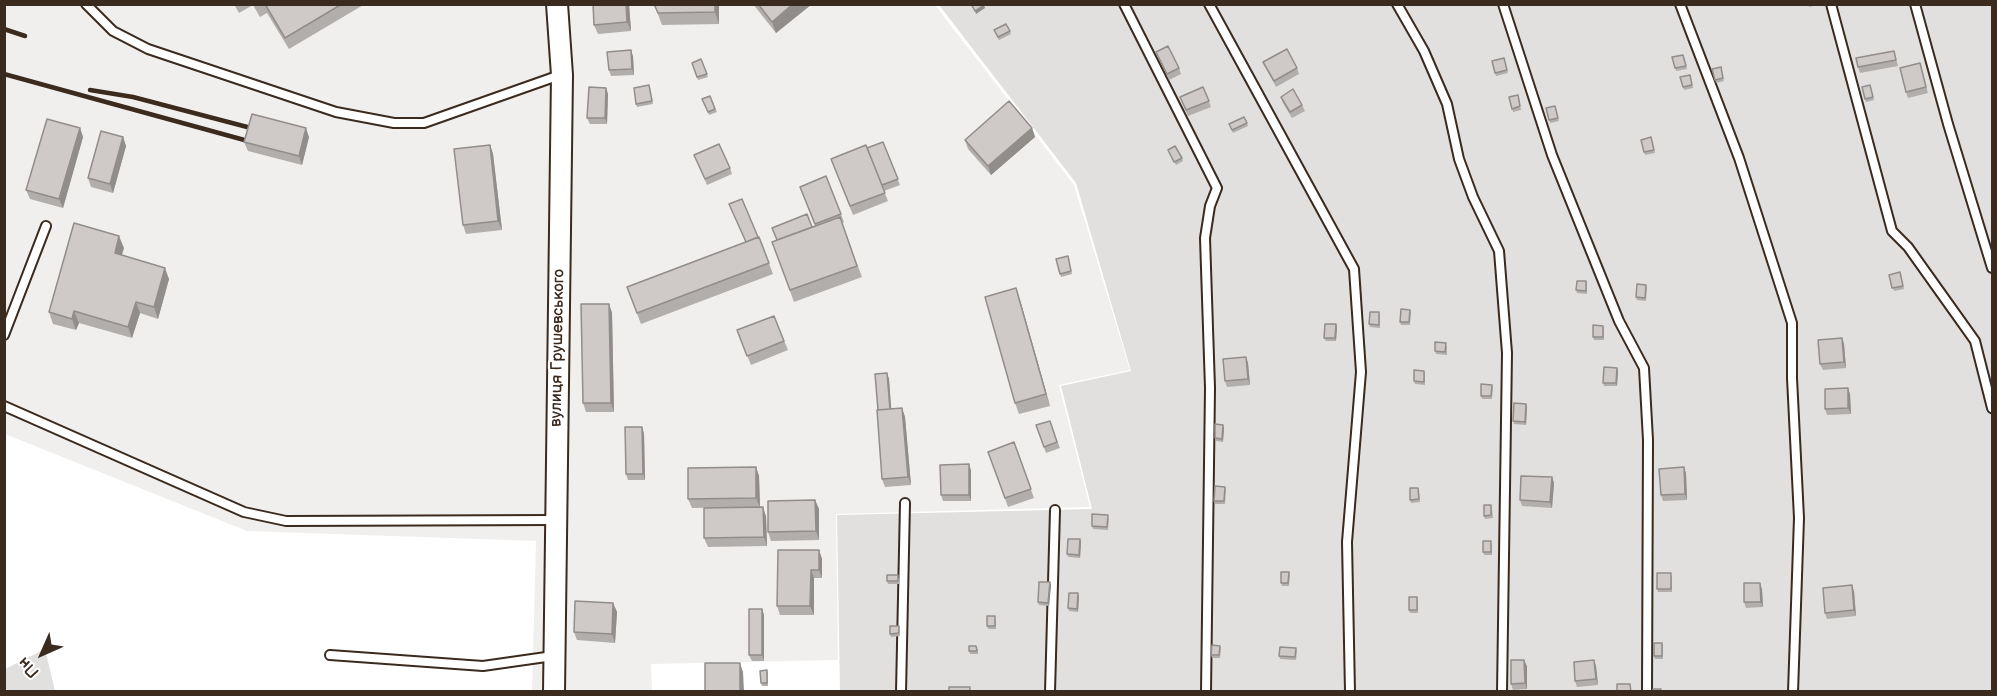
<!DOCTYPE html>
<meta charset="utf-8">
<style>
body{margin:0}
#map{position:relative;width:1997px;height:696px;overflow:hidden;background:#fff;font-family:"Balsamiq Sans",sans-serif}
canvas{display:block}
.frame{position:absolute;inset:0;border:6px solid #3b2a1e;pointer-events:none}
.north{position:absolute;left:12px;top:624px;width:60px;height:60px;-webkit-text-stroke:4px #fff;paint-order:stroke;rotate:225deg;font-size:16px;font-weight:700;line-height:24px;text-align:center;color:#3b2a1e}
.north::after{content:'';display:block;margin:auto;width:21px;height:27px;background:#3b2a1e;clip-path:polygon(50% 0,100% 100%,50% 72%,0 100%)}
</style>
<div id="map">
<canvas width="1997" height="696"></canvas>
<div class="frame"></div>
<div class="north">Пн</div>
</div>
<script>
const context = document.querySelector('canvas').getContext('2d');
context.lineJoin = 'round';
function fill(path, color) {
  context.fillStyle = color;
  context.fill(path, 'evenodd');
}
function strokePath(path, color, width, dash) {
  context.strokeStyle = color;
  context.lineWidth = width;
  context.lineCap = dash ? 'butt' : 'round';
  context.setLineDash(dash || []);
  context.stroke(path);
}
function drawText(font, color, halo, rows, align = 'center') {
  context.font = font + ' "Balsamiq Sans",sans-serif';
  context.lineWidth = 4.5;
  context.setLineDash([]);
  context.textBaseline = 'middle';
  context.strokeStyle = halo;
  context.fillStyle = color;
  for (const [text, x, y, turn = 0] of rows) {
    context.save();
    context.translate(x, y);
    context.rotate((+turn || 0) * Math.PI / 180);
    context.textAlign = isNaN(turn) ? turn : align;
    if (halo) context.strokeText(text, 0, 0);
    context.fillText(text, 0, 0);
    context.restore();
  }
}
fill(new Path2D(`
 M4,5H935L1074,185L1130,370L1059,385L1090,507L836,514L838,660L651,664L652,691H532L536,541L247,531L5,434Z`), '#f1efee');
fill(new Path2D(`
 M939,5H1992V691H840L837,515L1092,509L1061,386L1131,371L1076,183Z
 M45,649L55,691H5V669Z`), '#e2e0de');
const service = new Path2D(`
 M86,4L113,31L148,49L336,112L394,123H424L560,75
 M1124,4L1217,188L1210,206L1205,238L1210,388L1206,692
 M1209,4L1354,269L1361,372L1347,542L1350,692
 M1397,4L1424,51L1447,104L1459,159L1473,197L1499,251L1507,353L1502,692
 M1503,4L1552,155L1619,321L1644,368L1648,440L1647,692
 M1680,4L1739,158L1792,323V378L1799,518L1793,692
 M1831,4L1892,231L1908,247L1975,341L1992,408
 M1915,4L1948,124L1992,268
 M4,335L46,226
 M4,406L244,512L286,521L554,520
 M330,655L483,666L553,656
 M901,692L905,503
 M1050,692L1055,510`);
const tertiary = new Path2D(`
 M554,692L562,75L557,4`);
strokePath(service, '#3b2a1e', 12);
strokePath(tertiary, '#3b2a1e', 24);
strokePath(service, '#fff', 8);
strokePath(tertiary, '#fff', 20);
strokePath(new Path2D(`
 M4,29L25,36
 M4,74L248,141
 M90,90L133,97L251,128`), '#3b2a1e', 4.5);
fill(new Path2D(`
 M234,4H365L289,49L267,13L260,17L253,5L239,13Z
 M629,4L631,31L598,34L594,25Z
 M654,4H719V24L662,25Z
 M753,4H812L776,33Z
 M1808,4H1818V5L1809,7Z
 M1010,31L1011,34L999,40L995,33Z
 M1894,51L1898,66L1860,73L1858,67Z
 M1156,52L1179,68L1181,74L1169,80Z
 M1683,55L1687,69L1676,71L1672,57Z
 M633,56L634,75L611,76L609,70Z
 M1504,58L1508,73L1496,76L1495,73Z
 M701,59L708,77L698,80L692,63Z
 M1263,62L1297,68L1299,74L1276,87Z
 M1920,63L1928,93L1908,98L1906,92Z
 M1721,67L1724,81L1716,83L1712,69Z
 M1690,75L1693,88L1684,90L1680,77Z
 M1870,85L1874,100L1866,102L1862,87Z
 M1203,87L1211,107L1188,116L1180,97Z
 M606,88L608,94L607,124H590L587,118Z
 M650,88L653,104L637,107L636,104Z
 M1518,95L1521,110L1513,112L1509,97Z
 M710,96L717,112L709,115L702,99Z
 M1281,97L1302,105L1305,111L1292,118L1283,103Z
 M1555,106L1559,121L1550,123L1546,108Z
 M1247,123L1248,126L1233,133L1229,124Z
 M80,128L83,137L63,208L30,199L26,190Z
 M1032,128L1035,137L991,175L968,149L965,140Z
 M123,137L126,146L113,193L91,187L88,178Z
 M309,137L302,165L248,151L244,142Z
 M1651,137L1655,153L1645,155L1641,140Z
 M883,142L900,185L884,191L888,201L853,215L831,159L867,148Z
 M490,145L493,154L502,230L466,234L463,225Z
 M1168,150L1182,158L1183,161L1176,165Z
 M697,161L730,168L732,174L707,185Z
 M826,176L844,222L842,223L862,277L794,302L772,242L815,226L800,187Z
 M759,237L773,274L641,324L627,287Z
 M124,248L121,255L169,279L158,319L140,313L132,338L79,323L76,330L53,324L49,312Z
 M1068,256L1072,274L1061,277L1060,274Z
 M1900,272L1904,289L1894,291L1889,275Z
 M1586,281L1587,284V294L1577,293L1576,290Z
 M1646,285L1647,288L1646,301L1637,300L1636,297Z
 M1020,300L1050,406L1019,414L1015,403Z
 M609,304L612,313L614,412H586L583,403Z
 M1410,310L1411,313L1410,325H1401L1400,322Z
 M1379,312L1380,315V328L1370,327L1369,324Z
 M774,316L788,350L751,365L737,330Z
 M1336,324L1337,327L1336,341H1326L1324,338Z
 M1603,326L1604,329V340H1594L1593,337Z
 M1842,338L1844,344L1846,368L1823,370L1820,364Z
 M1447,346V355L1436,354L1435,351Z
 M1246,357L1248,363L1250,385L1227,387L1225,381Z
 M1617,368L1618,371L1617,386H1604L1603,383Z
 M1424,371L1425,374V385L1415,384L1414,381Z
 M887,373L889,379L891,409L902,408L905,417L911,485L885,487L882,479L878,410Z
 M1492,385L1493,388L1492,399H1482L1481,396Z
 M1850,394L1851,414L1827,415L1825,409Z
 M1526,404L1527,407L1526,425L1514,424L1513,421Z
 M1050,421L1060,448L1046,453L1036,425Z
 M1224,428L1223,442L1216,441L1215,438Z
 M644,433L645,480H628L626,474Z
 M1014,442L1034,498L1008,507L988,452Z
 M756,467L759,476L760,507L692,508L688,499Z
 M971,470V501H943L941,495Z
 M1686,473L1687,500L1663,501L1661,495Z
 M1552,477L1554,483L1552,508L1522,506L1520,500Z
 M1225,487L1226,490L1225,504H1215L1214,501Z
 M1419,491L1420,502L1411,503L1410,500Z
 M815,500L819,509V540L771,541L768,532Z
 M1491,505L1492,508L1493,518L1485,519L1484,516Z
 M766,516L767,546L708,547L704,538Z
 M1109,518L1108,530L1093,529L1092,526Z
 M1081,542L1080,558L1068,557L1067,554Z
 M1492,544V555H1484L1483,552Z
 M819,550L822,559V578H814V615H780L777,606Z
 M1289,572L1290,575L1289,586H1282L1281,583Z
 M1672,576V592H1658L1657,589Z
 M899,578V584H888L887,581Z
 M1050,582L1051,585L1049,606L1039,605L1038,602Z
 M1762,589L1763,607L1746,608L1744,602Z
 M1854,591L1856,616L1827,619L1825,613Z
 M1079,596L1078,612L1069,611L1068,608Z
 M1418,600V613H1410L1409,610Z
 M613,603L617,612L615,643L577,640L574,632Z
 M762,609L764,615V661H752L749,655Z
 M996,619V629H988L987,626Z
 M899,626L900,636L891,637L890,634Z
 M1662,643L1663,646V659H1655L1654,656Z
 M1220,646L1221,649L1220,658H1212L1211,655Z
 M1296,648L1297,651L1296,660L1280,659L1279,656Z
 M978,649V654H970L969,651Z
 M1527,666V689L1513,690L1511,684Z
 M1596,666L1598,685L1577,687L1575,681Z
 M767,670L768,673V686H762L761,683Z`), '#b2aeab');
fill(new Path2D(`
 M626,4H629L631,31L627,22Z
 M715,4H719V24L715,12Z
 M793,4H812L776,33L772,22Z
 M984,5L985,8L976,14L975,11Z
 M631,50L633,56L634,75L632,69Z
 M606,88L608,94L607,124L605,118Z
 M80,128L83,137L63,208L59,199Z
 M306,128L309,137L302,165L299,156Z
 M1032,128L1035,137L991,175L988,166Z
 M123,137L126,146L113,193L110,184Z
 M490,145L493,154L502,230L498,221Z
 M119,236L124,248L119,265L115,253Z
 M165,268L169,279L158,319L154,307Z
 M1016,288L1020,300L1050,406L1046,394Z
 M136,302L140,313L132,338L128,327Z
 M609,304L612,313L614,412L611,403Z
 M74,311L79,323L76,330L72,319Z
 M1336,324L1337,327L1336,341L1335,338Z
 M1842,338L1844,344L1846,368L1844,362Z
 M1246,357L1248,363L1250,385L1248,379Z
 M1617,368L1618,371L1617,386L1616,383Z
 M887,373L889,379L892,418L890,412Z
 M1848,388L1850,394L1851,414L1848,408Z
 M1526,404L1527,407L1526,425L1525,422Z
 M902,408L905,417L911,485L908,477Z
 M1223,425L1224,428L1223,442L1222,439Z
 M642,427L644,433L645,480L643,474Z
 M969,464L971,470V501L969,495Z
 M756,467L759,476L760,507L756,498Z
 M1684,467L1686,473L1687,500L1685,494Z
 M1552,477L1554,483L1552,508L1550,502Z
 M815,500L819,509V540L816,531Z
 M763,507L766,516L767,546L764,537Z
 M1080,539L1081,542L1080,558L1079,555Z
 M819,550L822,559V578L819,570Z
 M811,570L814,578V615L810,606Z
 M1050,582L1051,585L1049,606L1048,603Z
 M1760,583L1762,589L1763,607L1761,602Z
 M1852,585L1854,591L1856,616L1854,610Z
 M1078,593L1079,596L1078,612L1077,609Z
 M613,603L617,612L615,643L612,634Z
 M762,609L764,615V661L762,655Z
 M1524,660L1527,666V689L1525,683Z
 M1594,660L1596,666L1598,685L1596,679Z
 M740,663L743,672L744,692H740Z`), '#918d8b');
const building = new Path2D(`
 M265,4H342L285,38Z
 M593,4H626L627,22L594,25Z
 M654,4H715V12L658,13Z
 M758,4H793L772,22Z
 M971,4H984V5L975,11Z
 M1006,24L1010,31L998,37L994,30Z
 M1168,46L1179,68L1167,74L1156,52Z
 M1287,49L1297,68L1274,81L1263,62Z
 M631,50L632,69L609,70L607,52Z
 M1894,51L1896,60L1858,67L1856,58Z
 M1683,55L1686,66L1675,68L1672,57Z
 M1504,58L1507,70L1495,73L1492,61Z
 M701,59L707,74L697,77L692,63Z
 M1920,63L1926,87L1906,92L1900,68Z
 M1721,67L1723,78L1715,80L1712,69Z
 M1690,75L1692,85L1683,87L1680,77Z
 M649,85L652,101L636,104L634,88Z
 M1870,85L1873,97L1865,99L1862,87Z
 M589,87L606,88L605,118H587Z
 M1203,87L1209,101L1186,110L1180,97Z
 M1293,89L1302,105L1290,112L1281,97Z
 M1518,95L1520,106L1512,109L1509,97Z
 M710,96L715,109L708,112L702,99Z
 M1009,101L1032,128L988,166L965,140Z
 M1555,106L1558,118L1549,120L1546,108Z
 M252,114L306,128L299,156L244,142Z
 M1244,117L1247,123L1232,130L1229,124Z
 M47,119L80,128L59,199L26,190Z
 M101,131L123,137L110,184L88,178Z
 M1651,137L1654,150L1644,152L1641,140Z
 M883,142L898,179L882,185L867,148Z
 M719,144L730,168L705,179L694,155Z
 M490,145L498,221L463,225L454,149Z
 M866,145L885,193L850,206L831,159Z
 M1175,146L1182,158L1174,162L1168,150Z
 M826,176L841,214L815,224L800,187Z
 M742,199L758,237L746,242L729,204Z
 M807,214L812,227L777,240L772,228Z
 M840,217L857,266L790,290L772,242Z
 M74,223L119,236L115,253L165,268L154,307L136,302L128,327L74,311L72,319L49,312Z
 M759,237L769,263L637,313L627,287Z
 M1068,256L1071,271L1060,274L1056,259Z
 M1900,272L1903,286L1892,288L1889,275Z
 M1577,281H1586V291L1576,290Z
 M1637,284L1646,285L1645,298L1636,297Z
 M1016,288L1046,394L1015,403L985,297Z
 M581,304H609L611,403H583Z
 M1401,309L1410,310L1409,322H1400Z
 M1370,312H1379V325L1369,324Z
 M774,316L784,341L747,356L737,330Z
 M1325,324H1336L1335,338H1324Z
 M1593,325L1603,326V337H1593Z
 M1842,338L1844,362L1820,364L1818,340Z
 M1435,342L1446,343L1445,352L1435,351Z
 M1246,357L1248,379L1225,381L1223,359Z
 M1604,367L1617,368L1616,383H1603Z
 M1414,370L1424,371V382L1414,381Z
 M887,373L890,409L878,410L875,374Z
 M1481,384L1492,385L1491,396H1481Z
 M1848,388V408L1825,409V389Z
 M1514,403L1526,404L1525,422L1513,421Z
 M902,408L908,477L882,479L877,410Z
 M1050,421L1057,442L1044,447L1036,425Z
 M1215,424L1223,425L1222,439L1215,438Z
 M625,427H642L643,474H626Z
 M1014,442L1031,489L1005,498L988,452Z
 M969,464V495H941L940,465Z
 M756,467V498L688,499V468Z
 M1684,467L1685,494L1661,495L1659,469Z
 M1521,476L1552,477L1550,502L1520,500Z
 M1215,486L1225,487L1224,501H1214Z
 M1410,488H1418L1419,499L1410,500Z
 M815,500L816,531L768,532V501Z
 M1484,505H1491V515L1484,516Z
 M763,507L764,537L704,538V508Z
 M1092,514L1108,515L1107,527L1092,526Z
 M1068,539H1080L1079,555L1067,554Z
 M1483,541H1491V552H1483Z
 M778,550H819V570H811L810,606H777Z
 M1281,572H1289L1288,583H1281Z
 M1657,573H1671V589H1657Z
 M887,575H898V581H887Z
 M1039,582H1050L1048,603L1038,602Z
 M1744,583H1760L1761,602H1744Z
 M1852,585L1854,610L1825,613L1823,588Z
 M1069,593H1078L1077,609L1068,608Z
 M1409,597H1417V610H1409Z
 M575,601L613,603L612,634L574,632Z
 M749,609H762V655H749Z
 M987,616H995V626H987Z
 M890,626H899V633L890,634Z
 M1654,643H1662V656H1654Z
 M1212,645L1220,646L1219,655H1211Z
 M969,646H976L977,651H969Z
 M1280,647L1296,648L1295,657L1279,656Z
 M1511,660H1524L1525,683L1511,684Z
 M1594,660L1596,679L1575,681L1574,662Z
 M705,663H740V692H705Z
 M767,670V683H761L760,671Z
 M1617,684H1630L1631,692H1617Z
 M949,687H970V692H949Z
 M1653,689H1661V692H1653Z`);
fill(building, '#cfcac7');
strokePath(building, '#918d8b', 1.5);
drawText('16px', '#3b2a1e', '#fff', [
 ["вулиця Грушевського",558,348,-89]
]);
</script>
